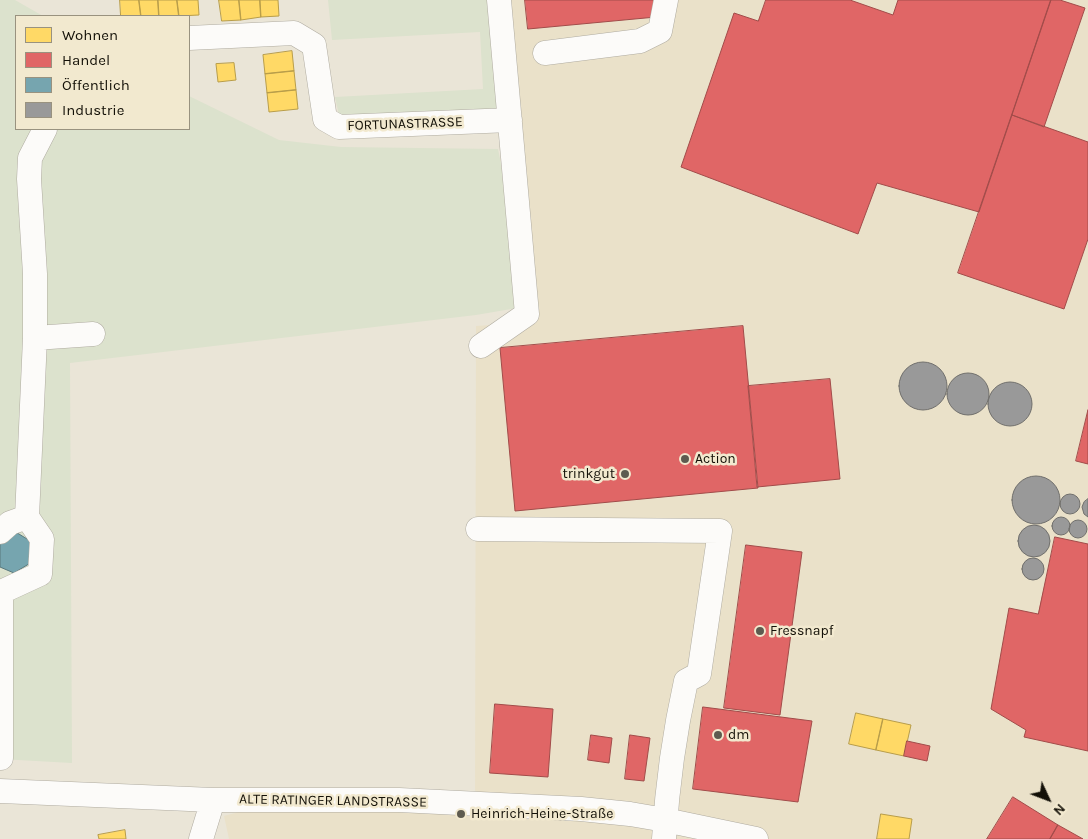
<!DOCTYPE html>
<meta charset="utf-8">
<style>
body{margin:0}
#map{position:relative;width:1088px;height:839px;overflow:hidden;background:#eae5d7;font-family:Karla,sans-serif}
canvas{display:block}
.legend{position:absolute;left:15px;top:15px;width:175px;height:115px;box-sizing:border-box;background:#f2e9cf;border:1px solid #99927f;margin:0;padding:6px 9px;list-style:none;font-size:15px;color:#131007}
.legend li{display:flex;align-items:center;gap:10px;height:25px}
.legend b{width:25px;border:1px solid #99927f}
.north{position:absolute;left:1023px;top:774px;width:50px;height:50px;-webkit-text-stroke:4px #f2e9cf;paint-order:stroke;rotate:133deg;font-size:14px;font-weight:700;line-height:20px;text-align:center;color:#131007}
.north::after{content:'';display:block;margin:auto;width:18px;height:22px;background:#131007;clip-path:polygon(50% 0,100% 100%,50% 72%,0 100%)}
</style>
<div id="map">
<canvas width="1088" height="839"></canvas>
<ul class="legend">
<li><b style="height:14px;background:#ffd966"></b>Wohnen</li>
<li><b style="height:14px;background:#e06666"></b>Handel</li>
<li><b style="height:14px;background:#76a5af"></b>Öffentlich</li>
<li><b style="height:14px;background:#999"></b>Industrie</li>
</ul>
<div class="north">N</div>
</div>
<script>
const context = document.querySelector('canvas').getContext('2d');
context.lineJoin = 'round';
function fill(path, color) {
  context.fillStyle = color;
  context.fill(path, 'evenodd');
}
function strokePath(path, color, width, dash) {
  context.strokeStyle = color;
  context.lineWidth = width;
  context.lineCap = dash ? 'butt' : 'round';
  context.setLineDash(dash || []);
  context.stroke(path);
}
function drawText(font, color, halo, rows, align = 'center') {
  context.font = font + ' Karla,sans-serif';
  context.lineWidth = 5;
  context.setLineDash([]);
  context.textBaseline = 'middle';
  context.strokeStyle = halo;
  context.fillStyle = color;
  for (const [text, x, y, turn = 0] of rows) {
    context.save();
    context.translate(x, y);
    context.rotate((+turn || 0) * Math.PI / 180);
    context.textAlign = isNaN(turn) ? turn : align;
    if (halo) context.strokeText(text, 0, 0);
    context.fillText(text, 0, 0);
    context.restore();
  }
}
fill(new Path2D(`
 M510,0H1088V839H229L224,816L257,807L475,808L476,326L534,322Z`), '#eae1c9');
fill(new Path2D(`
 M0,0H15L43,16H16V129H189V96L279,140L341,147L498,149L501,164L517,308L476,315L70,363L72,763L0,759Z
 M328,0H489L497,114L341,124L335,97L483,89L480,32L332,40Z`), '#dce2cd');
const homes = new Path2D(`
 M120,0H139L141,16H121Z
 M139,0H158L159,16H141Z
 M158,0H177L179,16H159Z
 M177,0H198L199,15L179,16Z
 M219,0H239L241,20L222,21Z
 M239,0H260L261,17L241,20Z
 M260,0H278L279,16L261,17Z
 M292,51L294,71L265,74L263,55Z
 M234,63L236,80L218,82L216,64Z
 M294,71L296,90L267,93L265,74Z
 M296,90L298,109L269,112L267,93Z
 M856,713L883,719L876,750L849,744Z
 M883,719L911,725L904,756L876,750Z
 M881,814L912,819L909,839H877Z
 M125,830L126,839H99L98,835Z`);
fill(homes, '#ffd966');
strokePath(homes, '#b89d4a', 1);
const shops = new Path2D(`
 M525,0H654L656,17L528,29Z
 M766,0H850L893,15L898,0H1051L979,212L877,183L858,234L681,167L734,13L758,21Z
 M1051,0H1060L1085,8L1044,127L1012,115Z
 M1012,115L1088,142V239L1064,309L958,273Z
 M743,326L758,488L515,511L500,348Z
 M830,379L840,479L757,487L748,386Z
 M1088,410V464L1076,461Z
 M1055,537L1088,544V751L1024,737L1026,730L991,709L1009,608L1038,614Z
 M746,545L802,552L780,715L724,708Z
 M495,704L553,709L548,777L490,773Z
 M703,707L812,721L798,802L693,789Z
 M591,735L612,738L609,763L588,760Z
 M630,735L650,738L644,781L625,779Z
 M907,741L930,746L927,761L904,756Z
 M1013,797L1058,825L1050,839H987Z
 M1058,825L1083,839H1050Z`);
fill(shops, '#e06666');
strokePath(shops, '#a24c4a', 1);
const public = new Path2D(`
 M14,531L32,542V562L14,573L0,567V540Z`);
fill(public, '#76a5af');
strokePath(public, '#58787d', 1);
const industry = new Path2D(`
 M899 386a24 24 0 1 1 48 0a24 24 0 1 1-48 0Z
 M947 394a21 21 0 1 1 42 0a21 21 0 1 1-42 0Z
 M988 404a22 22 0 1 1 44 0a22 22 0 1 1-44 0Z
 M1012 500a24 24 0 1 1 48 0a24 24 0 1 1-48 0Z
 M1060 504a10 10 0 1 1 20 0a10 10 0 1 1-20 0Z
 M1088,499V517L1084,514L1082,507L1084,502Z
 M1052 526a9 9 0 1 1 18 0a9 9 0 1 1-18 0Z
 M1069 529a9 9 0 1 1 18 0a9 9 0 1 1-18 0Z
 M1018 541a16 16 0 1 1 32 0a16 16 0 1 1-32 0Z
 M1022 569a11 11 0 1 1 22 0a11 11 0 1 1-22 0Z`);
fill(industry, '#999');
strokePath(industry, '#71706d', 1);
const minor = new Path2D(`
 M189,38L294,33L314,45L325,119L339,127L510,120
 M545,53L640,41L660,31L666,0
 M35,338V274L29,179L30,158L45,129
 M481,346L527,314L499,0
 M478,529L720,531L699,674L686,681C675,730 667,789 664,839
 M0,532L10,523L27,517
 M1,758V592L40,574L42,539L27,517L35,338L93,334
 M0,791L213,800H399L581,809L630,814L665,820L756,839
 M201,839L213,800`);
strokePath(minor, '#afaba0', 25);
strokePath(minor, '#fcfbf9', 24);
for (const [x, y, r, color] of [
 [685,459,5,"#5e5b50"],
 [625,474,5,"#5e5b50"],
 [760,631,5,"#5e5b50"],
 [718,735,5,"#5e5b50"],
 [461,814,5,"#5e5b50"]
]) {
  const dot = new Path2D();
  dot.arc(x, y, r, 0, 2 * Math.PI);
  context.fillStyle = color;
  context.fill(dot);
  strokePath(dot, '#f2e9cf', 2);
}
drawText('14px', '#131007', '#f2e9cf', [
 ["FORTUNASTRASSE",405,124,-2],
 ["ALTE RATINGER LANDSTRASSE",333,801,1]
]);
drawText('14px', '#131007', '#f2e9cf', [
 ["Action",695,459],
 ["trinkgut",615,474,"right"],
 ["Fressnapf",770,631],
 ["dm",728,735],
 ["Heinrich-Heine-Straße",471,814]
], 'left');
</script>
